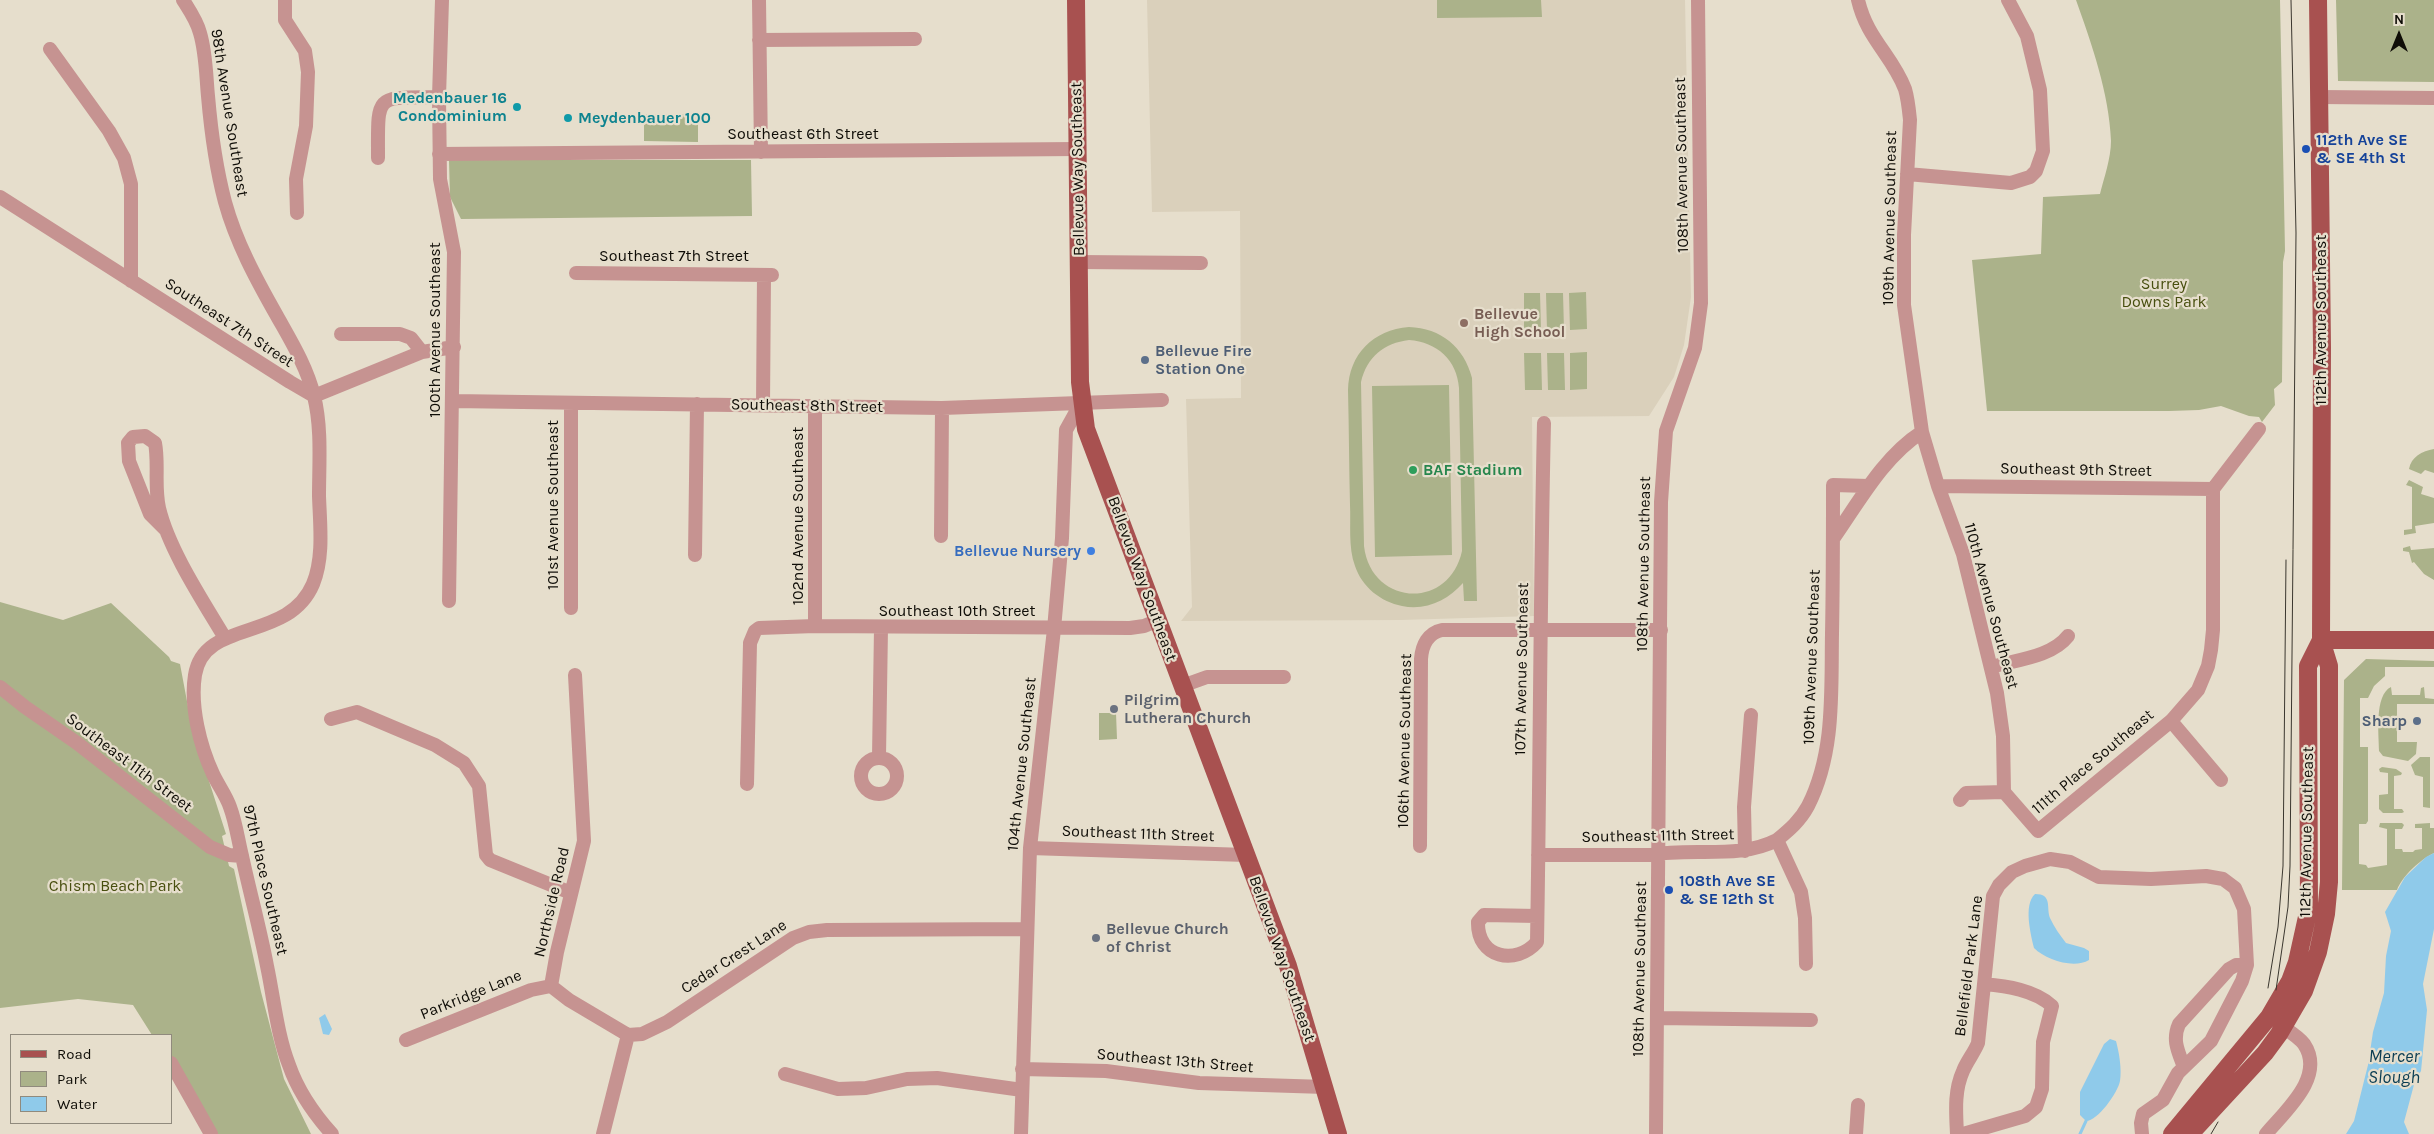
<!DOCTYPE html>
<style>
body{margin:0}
#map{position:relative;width:2434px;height:1134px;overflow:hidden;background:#e6decc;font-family:Karla,sans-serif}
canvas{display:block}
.legend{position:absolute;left:10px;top:1034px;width:162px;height:90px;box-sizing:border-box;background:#e6decc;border:1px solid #908a7d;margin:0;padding:6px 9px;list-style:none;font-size:15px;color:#0f0d07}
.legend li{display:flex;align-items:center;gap:10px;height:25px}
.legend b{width:25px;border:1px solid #908a7d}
.north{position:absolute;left:2374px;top:10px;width:50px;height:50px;-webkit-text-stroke:4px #e6decc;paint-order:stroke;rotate:0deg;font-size:14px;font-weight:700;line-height:20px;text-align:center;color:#0f0d07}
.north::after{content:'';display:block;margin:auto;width:18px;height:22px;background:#0f0d07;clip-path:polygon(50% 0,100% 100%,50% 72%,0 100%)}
</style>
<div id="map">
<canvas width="2434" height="1134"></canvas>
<ul class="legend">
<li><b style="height:6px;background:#a85150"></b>Road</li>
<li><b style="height:14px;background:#abb28a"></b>Park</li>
<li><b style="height:14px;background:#8fcaea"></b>Water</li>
</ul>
<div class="north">N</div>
</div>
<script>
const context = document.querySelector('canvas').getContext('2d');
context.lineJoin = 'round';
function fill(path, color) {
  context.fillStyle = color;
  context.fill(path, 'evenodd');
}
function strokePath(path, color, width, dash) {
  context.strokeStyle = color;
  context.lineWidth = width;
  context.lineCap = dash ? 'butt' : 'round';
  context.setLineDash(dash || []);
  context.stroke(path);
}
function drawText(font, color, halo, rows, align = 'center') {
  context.font = font + ' Karla,sans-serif';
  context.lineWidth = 4.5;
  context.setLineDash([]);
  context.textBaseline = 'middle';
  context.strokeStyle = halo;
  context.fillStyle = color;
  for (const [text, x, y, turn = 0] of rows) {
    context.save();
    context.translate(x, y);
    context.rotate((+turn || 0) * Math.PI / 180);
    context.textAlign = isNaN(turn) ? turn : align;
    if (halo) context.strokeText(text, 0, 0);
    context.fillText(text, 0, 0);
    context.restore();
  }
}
fill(new Path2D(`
 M1147,0H1685L1691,297L1684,345L1674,377L1649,416L1532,417L1534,616L1401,620L1181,621L1192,607L1186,399L1241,398L1240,211L1152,212Z`), '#dad0bb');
fill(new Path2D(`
 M1437,0H1541L1542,17L1437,18Z
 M2076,0H2280L2285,251L2283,262L2282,382L2274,389L2275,405L2262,422L2259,417L2249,416L2221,406L2199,410L2169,411H1987L1972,260L2041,254L2043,197L2100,194C2104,178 2111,158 2111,141C2109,93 2092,45 2076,0Z
 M2336,0H2434V82L2338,81Z
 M644,114H698V142L644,141Z
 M449,160H751L752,216L461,219L450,197Z
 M1586,292L1587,329L1570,330L1569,293Z
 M1524,293H1540L1541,330H1524Z
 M1546,293H1563L1564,330H1547Z
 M1409,327C1441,328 1464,347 1472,378L1477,601H1464L1463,583C1448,600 1426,611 1402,606C1381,602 1362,587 1355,566C1348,547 1351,524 1350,505C1349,467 1349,429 1348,390C1349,354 1373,330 1409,327ZM1409,340C1437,342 1457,360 1459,388L1462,551C1449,611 1371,606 1364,546L1361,382C1367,357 1384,343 1409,340Z
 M1587,352V389L1570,390V353Z
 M1524,353H1541L1542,390H1525Z
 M1547,353H1564L1565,390H1548Z
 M1449,385L1452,555L1375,557L1372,386Z
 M2434,449V473L2425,470L2421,474L2409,469C2411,457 2422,451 2434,449Z
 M2409,480L2423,487L2421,494L2434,498V523L2415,526L2416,533L2404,535V530L2412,529V487L2406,485Z
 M2410,546L2411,550L2434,548V580L2424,574L2414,562L2412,563L2409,552L2403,551V548Z
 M0,602L63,620L111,603L169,657L171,661L180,664L192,728L226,834L222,836L229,866L234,869L261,992L284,1079L311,1134H212L171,1063V1035H152L133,1005L78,999L0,1008Z
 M2366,659L2434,661V667H2385V676L2374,686L2368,698H2360V747H2368V821L2366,824H2359V864L2366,865L2368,868L2387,865V829L2379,827L2380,823H2402L2404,825L2402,829H2395V849H2402L2403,852H2413L2415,850L2422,849V828H2415V824L2430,823V828H2434V853C2421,859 2402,876 2397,890H2342L2344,680Z
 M2391,687L2392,695H2420L2421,688L2424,687L2425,698L2434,699V704H2397V742H2417L2416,754L2408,761L2383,756L2379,751C2379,735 2374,695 2391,687Z
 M1099,713H1116L1117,739L1099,740Z
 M2420,757H2430V808L2423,807V777L2415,775L2411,765Z
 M2382,767L2396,769L2402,773L2401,775L2394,776V809H2402L2404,812L2402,813H2383L2379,809V795L2388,794V773L2380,772L2379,769Z`), '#abb28a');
fill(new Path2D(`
 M2434,853V929L2423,984L2427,1010L2421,1071L2415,1081L2404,1122L2409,1134H2346L2354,1121L2368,1065L2373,1032L2384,993L2386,956L2391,931L2385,912L2405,877L2426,857Z
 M2035,894C2053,894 2046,908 2050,918C2054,927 2060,935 2066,943L2084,948L2089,951V960C2074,969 2046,960 2034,948C2031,935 2023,905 2035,894Z
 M325,1014L332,1029L329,1035L323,1034L319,1018Z
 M2110,1039L2116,1041C2119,1052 2122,1069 2120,1081C2118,1092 2098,1121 2086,1121L2080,1115V1092L2104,1044Z`), '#8fcaea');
strokePath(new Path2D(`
 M2080,1134L2086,1121`), '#8fcaea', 3);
strokePath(new Path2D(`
 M183,0C190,11 197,21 200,33C206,53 206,75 208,96C211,131 216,168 225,202C236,242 256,279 277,316C291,341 307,367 314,396C322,428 319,464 319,496C320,525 324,557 313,584C288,643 204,618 195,675C190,706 200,746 213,774C218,785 226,795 230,807C236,823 238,840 242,856C250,893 260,929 267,966C274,999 277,1034 289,1065C298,1091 314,1114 332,1134
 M285,0V20L305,51L308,72L306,126L296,179L297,213
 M442,0L439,97L440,179L454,252L449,601
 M759,0L761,152
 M759,40L915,39
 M50,49L109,131L124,158L131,184V281
 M2319,97L2434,98
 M439,154L1077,149
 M378,158C378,92 374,98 439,97
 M1907,174L2011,183L2030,177L2036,171L2043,151L2040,90L2027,36L2008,0
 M0,197L290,382L314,396L422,352L454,347
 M1079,262L1201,263
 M576,273L772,275
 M341,334H400L411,338L422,352
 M453,401L942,408L1162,400
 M571,403V608
 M763,405L764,275
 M1922,432L1938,486L1963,554L1997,693L2003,736L2004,792
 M1938,486L2213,489
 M2213,489L2259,429
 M165,529L150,514L129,461L128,443L133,437L145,436L155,443C159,464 154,486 159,508C169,550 203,601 225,638
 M941,536L942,408
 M1833,539C1859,502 1883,457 1922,432L1904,305V235L1910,120C1909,110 1908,99 1905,89C1892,55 1867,39 1858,0
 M695,555L697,404
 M815,626V406
 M1991,667C2015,660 2052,657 2068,636
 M1182,686L1207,677H1284
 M0,687L25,707L77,743L210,847L229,855L242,856
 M331,719L357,712L435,745L464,763L479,786L486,855L490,860L571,893
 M2171,721L2221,780
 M879,757L881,628
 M861 776a18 18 0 1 1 36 0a18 18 0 1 1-36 0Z
 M747,784L750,643L755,631L759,628L815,626L1130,628L1144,626L1159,620
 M1960,800L1966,793L2004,792L2038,831L2171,721L2198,690L2208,666L2211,650L2213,630V489
 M1420,846L1421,659C1422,645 1428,633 1442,630H1661
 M1030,848L1246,855
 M1745,851L1744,807L1751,715
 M1538,855H1651C1693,847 1738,860 1777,840
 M1537,916L1484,915L1478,922C1477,958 1516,966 1537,942C1540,769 1540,596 1544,423
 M1806,964L1805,918L1801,892L1777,840C1789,830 1800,821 1808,806C1835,753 1831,692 1832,634C1833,584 1833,535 1833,485L1869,486
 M551,986L557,952L584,841L575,675
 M551,986L569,1000L628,1035
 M1657,1018L1811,1020
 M406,1040L531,990L551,986
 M171,1063L211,1134
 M2184,1067C2178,1051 2172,1040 2179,1024L2229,969L2236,965H2247
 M1022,1069L1106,1071L1199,1083L1325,1087
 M785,1074L838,1089L866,1088L907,1079L937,1078L1022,1090
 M603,1134L628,1035L642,1034L667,1022L793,938L809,932L827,930L1027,929
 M1021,1134L1030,848L1054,629L1062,538L1066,430L1081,403
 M1656,1134L1661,502L1666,431L1695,348L1701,303L1698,0
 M1856,1134L1858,1105
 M1957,1134C1956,1112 1954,1091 1963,1071C1967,1061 1974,1053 1978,1043L1993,896L1999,885L2012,872L2025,866L2050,859L2070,862L2099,877L2151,879L2206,876L2223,879L2235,888L2244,909L2247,965L2242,981L2211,1041L2178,1073L2163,1100L2143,1114L2141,1123L2142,1134
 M1963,1134L2025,1116L2036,1107L2042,1089L2043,1042L2052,1006C2035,990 2006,986 1984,984
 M2266,1134C2285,1111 2326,1077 2304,1044C2298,1036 2284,1028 2276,1022`), '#c69391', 14);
strokePath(new Path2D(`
 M1076,0L1080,382L1086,429L1288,966L1338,1134
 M2321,640H2434
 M2172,1134L2269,1017L2290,981L2297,962L2309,908L2308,666L2321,640
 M2190,1134L2265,1053L2279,1034L2304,991L2318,952L2326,914L2329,882V666L2321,640L2322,348L2318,0`), '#a85150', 18);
strokePath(new Path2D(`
 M2268,988L2278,927L2283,866L2286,560
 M2276,990L2288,907L2290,866L2296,233L2291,0
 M2211,1134L2218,1122`), '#3a362e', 1);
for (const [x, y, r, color] of [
 [517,107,5,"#0f9aa8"],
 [568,118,5,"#0f9aa8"],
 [2306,149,5,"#1a4fb4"],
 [1464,323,5,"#8d6e63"],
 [1145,360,5,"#5c6f8a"],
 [1413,470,5,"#2e9e5b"],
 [1091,551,5,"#3f7fe0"],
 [1114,709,5,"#6b7280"],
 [2417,721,5,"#5c6f8a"],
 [1669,890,5,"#1a4fb4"],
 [1096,938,5,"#6b7280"]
]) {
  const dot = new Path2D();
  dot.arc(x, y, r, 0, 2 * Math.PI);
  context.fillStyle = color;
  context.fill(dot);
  strokePath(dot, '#e6decc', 2);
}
drawText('bold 16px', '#0d838f', '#e6decc', [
 ["Medenbauer 16",507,98],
 ["Condominium",507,116],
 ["Meydenbauer 100",578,118,"left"]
], 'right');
drawText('16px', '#0f0d07', '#e6decc', [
 ["98th Avenue Southeast",229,113,81],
 ["Southeast 6th Street",803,134],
 ["108th Avenue Southeast",1682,165,-91],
 ["Bellevue Way Southeast",1078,169,-91],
 ["109th Avenue Southeast",1890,218,-89],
 ["Southeast 7th Street",674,256],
 ["112th Avenue Southeast",2321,320,-90],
 ["Southeast 7th Street",229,323,33],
 ["100th Avenue Southeast",435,330,-90],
 ["Southeast 8th Street",807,406,1],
 ["Southeast 9th Street",2076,470,1],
 ["101st Avenue Southeast",553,505,-90],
 ["102nd Avenue Southeast",798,516,-90],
 ["108th Avenue Southeast",1644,564,-89],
 ["Bellevue Way Southeast",1142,579,70],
 ["110th Avenue Southeast",1991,606,75],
 ["Southeast 10th Street",957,611],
 ["109th Avenue Southeast",1812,657,-88],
 ["107th Avenue Southeast",1522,669,-89],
 ["106th Avenue Southeast",1405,741,-89],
 ["111th Place Southeast",2093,762,-40],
 ["Southeast 11th Street",129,763,37],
 ["104th Avenue Southeast",1022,764,-84],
 ["112th Avenue Southeast",2307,832,-89],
 ["Southeast 11th Street",1138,834,2],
 ["Southeast 11th Street",1658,836,-1],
 ["97th Place Southeast",265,880,77],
 ["Northside Road",552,902,-77],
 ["Cedar Crest Lane",734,957,-33],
 ["Bellevue Way Southeast",1282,959,71],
 ["Bellefield Park Lane",1969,966,-83],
 ["108th Avenue Southeast",1640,969,-89],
 ["Parkridge Lane",471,995,-22],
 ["Southeast 13th Street",1175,1061,5]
]);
drawText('bold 16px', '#164399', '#e6decc', [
 ["112th Ave SE",2316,140],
 ["& SE 4th St",2316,158],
 ["108th Ave SE",1679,881],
 ["& SE 12th St",1679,899]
], 'left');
drawText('16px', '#484f0f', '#e6decc', [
 ["Surrey",2164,284],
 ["Downs Park",2164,302],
 ["Chism Beach Park",115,886]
]);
drawText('bold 16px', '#785e54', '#e6decc', [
 ["Bellevue",1474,314],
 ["High School",1474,332]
], 'left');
drawText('bold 16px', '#4e5e75', '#e6decc', [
 ["Bellevue Fire",1155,351],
 ["Station One",1155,369],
 ["Sharp",2407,721,"right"]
], 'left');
drawText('bold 16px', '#27864d', '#e6decc', [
 ["BAF Stadium",1423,470]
], 'left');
drawText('bold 16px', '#366cbe', '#e6decc', [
 ["Bellevue Nursery",1081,551]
], 'right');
drawText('bold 16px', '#5b616d', '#e6decc', [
 ["Pilgrim",1124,700],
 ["Lutheran Church",1124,718],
 ["Bellevue Church",1106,929],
 ["of Christ",1106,947]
], 'left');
drawText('italic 18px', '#093c52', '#e6decc', [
 ["Mercer",2394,1057],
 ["Slough",2394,1078]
]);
</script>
